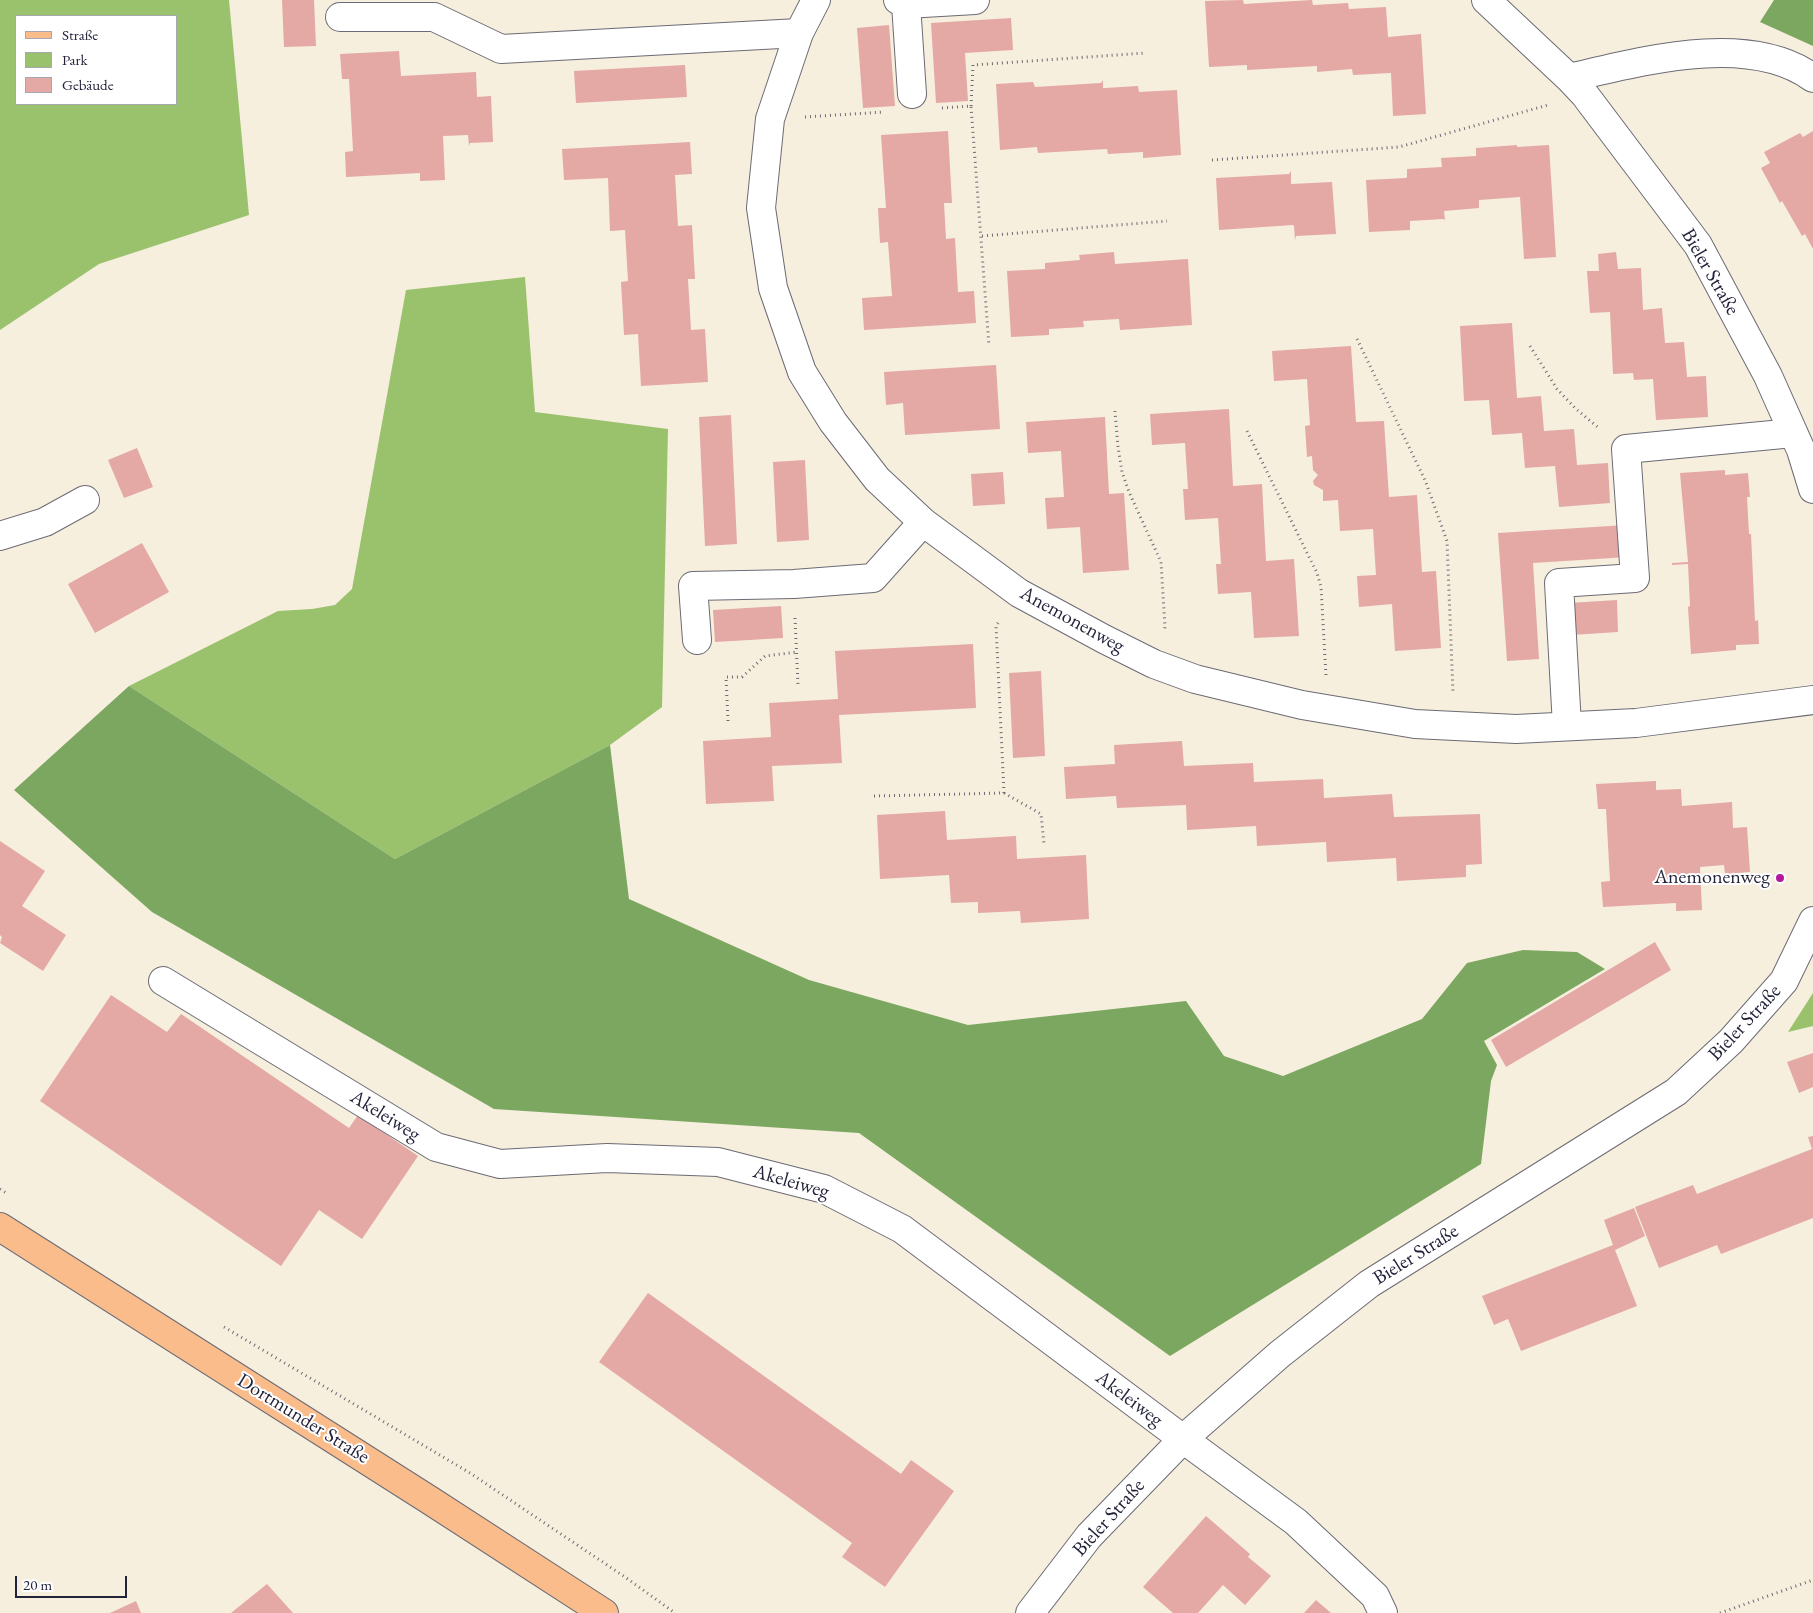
<!DOCTYPE html>
<meta charset="utf-8">
<style>
body{margin:0}
#map{position:relative;width:1813px;height:1613px;overflow:hidden;background:#f6efde;font-family:"EB Garamond",serif}
canvas{display:block}
.legend{position:absolute;left:15px;top:15px;width:162px;height:90px;box-sizing:border-box;background:#fff;border:1px solid #a7a7b1;margin:0;padding:6px 9px;list-style:none;font-size:15px;color:#22223b}
.legend li{display:flex;align-items:center;gap:10px;height:25px}
.legend b{width:25px;border:1px solid #a7a7b1}
.scale{position:absolute;left:15px;top:1576px;width:112px;height:22px;box-sizing:border-box;border:2px solid #22223b;border-top:0;padding-left:6px;font-size:15px;line-height:18px;white-space:nowrap;color:#22223b;-webkit-text-stroke:4px #fff;paint-order:stroke}
</style>
<div id="map">
<canvas width="1813" height="1613"></canvas>
<ul class="legend">
<li><b style="height:6px;background:#f9bc8a"></b>Straße</li>
<li><b style="height:14px;background:#9ac16c"></b>Park</li>
<li><b style="height:14px;background:#e4a8a5"></b>Gebäude</li>
</ul>
<div class="scale">20 m</div>
</div>
<script>
const context = document.querySelector('canvas').getContext('2d');
context.lineJoin = 'round';
function fill(path, color) {
  context.fillStyle = color;
  context.fill(path, 'evenodd');
}
function strokePath(path, color, width, dash) {
  context.strokeStyle = color;
  context.lineWidth = width;
  context.lineCap = dash ? 'butt' : 'round';
  context.setLineDash(dash || []);
  context.stroke(path);
}
function drawText(font, color, halo, rows, align = 'center') {
  context.font = font + ' "EB Garamond",serif';
  context.lineWidth = 4;
  context.setLineDash([]);
  context.textBaseline = 'middle';
  context.strokeStyle = halo;
  context.fillStyle = color;
  for (const [text, x, y, turn = 0] of rows) {
    context.save();
    context.translate(x, y);
    context.rotate((+turn || 0) * Math.PI / 180);
    context.textAlign = isNaN(turn) ? turn : align;
    if (halo) context.strokeText(text, 0, 0);
    context.fillText(text, 0, 0);
    context.restore();
  }
}
fill(new Path2D(`
 M0,0H229L249,215L99,264L0,330ZM176,16V104H16V16Z
 M525,277L535,412L668,429L662,707L610,745L395,859L129,686L278,611L312,609L335,605L352,589L406,290Z
 M1813,993V1026L1788,1032Z`), '#9ac16c');
fill(new Path2D(`
 M1774,0H1813V46L1760,22Z
 M129,686L395,859L610,745L629,899L809,980L968,1025L1186,1001L1224,1056L1283,1076L1422,1019L1467,963L1523,950L1577,952L1605,969L1484,1041L1497,1065L1491,1081L1481,1164L1170,1356L859,1133L494,1109L152,912L14,790Z`), '#7ba760');
fill(new Path2D(`
 M282,0H314L316,46L284,47Z
 M1243,0L1244,4L1312,0L1313,5H1314L1348,3L1349,9L1386,7L1388,37L1421,34L1426,114L1393,116L1391,73L1353,75L1352,69L1317,72V66L1247,70V65L1209,67L1205,1Z
 M1011,18L1013,50L965,53L968,101L936,103L931,23Z
 M889,25L895,106L863,108L857,28Z
 M399,51L401,76L476,72L477,97L491,96L493,142L470,143L469,146L468,135L443,136L445,180L420,181V173L346,177L345,152L353,151L349,79H342L340,54Z
 M685,65L687,97L576,103L574,71Z
 M1103,80V88H1105L1138,86L1139,92L1177,90L1181,155L1143,158V152L1108,154L1107,149L1038,153L1037,147L1000,150L996,84L1033,82L1035,87L1101,83Z
 M948,131L952,203H944L946,239L955,238L958,292L974,291L976,323L864,330L862,298L892,296L888,242L880,243L878,208H886L881,135Z
 M1813,131V249L1805,234L1802,236L1782,201L1780,203L1761,168L1770,163L1764,152L1800,133L1803,137Z
 M690,142L692,174L675,175L678,226L692,225L695,279H688L691,330L705,329L708,382L641,386L638,334L624,335L621,282L628,281L625,230L610,231L608,178L564,180L562,149Z
 M1517,145V147L1549,145L1556,257L1524,259L1520,197L1479,200V208L1444,211L1445,220L1443,219L1410,221V230L1369,232L1366,180L1406,178L1407,177V169L1442,167L1441,158L1476,156V148Z
 M1291,171V184L1332,182L1336,234L1296,236L1295,240L1294,226L1293,225L1219,230L1216,178L1289,174Z
 M1114,252L1115,264L1188,259L1192,325L1120,330L1119,319L1083,321L1084,327L1049,329V335L1011,337L1007,271L1045,269V263L1080,260L1079,255Z
 M1616,252L1618,269L1641,268L1643,310L1662,308L1665,343L1684,342L1687,377L1706,376L1708,417L1656,420L1653,379L1634,380L1633,373L1613,374L1610,312L1590,313L1587,271H1599L1598,254Z
 M1512,323L1517,398L1541,396L1544,431L1574,429L1577,465L1608,463L1610,503L1559,507L1555,466L1525,468L1522,433L1492,435L1489,400L1464,401L1460,326Z
 M1351,346L1356,422L1384,421L1389,497L1417,495L1422,572L1436,571L1441,648L1395,651L1392,604L1359,607L1357,576L1376,575L1373,529L1340,531L1338,500L1323,501V490L1314,485L1313,481L1318,475L1313,470L1312,456L1307,457L1305,426L1310,425L1307,379L1274,381L1272,351Z
 M996,365L1000,429L905,435L903,403L886,405L884,372Z
 M1229,409L1233,486L1262,484L1266,561L1294,559L1299,636L1254,638L1251,592L1218,594L1216,564H1221L1218,518L1185,520L1183,489H1188L1185,443L1152,445L1150,414Z
 M731,415L737,544L705,546L699,417Z
 M1105,417L1109,494L1124,493L1129,570L1083,573L1080,527L1047,529L1045,498L1064,497L1061,451L1028,453L1026,422Z
 M137,448L153,487L124,498L108,460Z
 M805,460L809,540L777,542L773,462Z
 M1725,470V475L1748,473L1750,497H1747L1749,534H1751L1755,621L1758,620L1759,644L1736,645V650L1691,654L1688,607L1690,606L1688,564L1672,565V563L1688,562L1680,473Z
 M1003,472L1005,504L973,506L971,474Z
 M1626,525L1628,557L1533,563L1539,659L1507,661L1498,533Z
 M142,543L169,592L95,633L68,584Z
 M1617,600L1618,632L1571,635L1569,603Z
 M781,606L783,638L715,642L713,610Z
 M973,644L976,708L839,715L842,763L772,766L774,801L706,804L703,741L771,737L769,703L838,699L835,651Z
 M1041,671L1045,756L1013,758L1009,673Z
 M1182,741L1184,766L1253,763L1254,782L1323,779L1324,798L1392,794L1394,817L1480,814L1482,864L1466,865V877L1397,881L1396,858L1327,862L1326,842L1257,846L1256,826L1187,830L1186,805L1117,808L1116,796L1066,799L1064,767L1115,764L1114,745Z
 M1656,781V790L1681,789L1682,806L1732,802L1733,828L1747,827L1750,872L1725,874L1724,865L1700,867L1702,910L1676,911V903L1603,907L1601,882L1610,881L1606,809H1598L1596,784Z
 M945,811L947,840L1016,836L1017,859L1086,855L1089,919L1021,923L1020,911L978,913V902L951,903L949,875L880,879L877,815Z
 M0,841L45,871L22,906L66,935L43,971L0,943L2,937L0,935Z
 M1655,942L1671,970L1506,1067L1491,1040Z
 M111,995L167,1032L181,1014L349,1128L358,1115L418,1156L362,1239L319,1210L281,1266L40,1101Z
 M1813,1053V1087L1799,1093L1787,1062Z
 M1813,1136V1218L1721,1254L1717,1245L1659,1268L1635,1207L1693,1185L1697,1194L1812,1149L1808,1137Z
 M1634,1208L1645,1236L1615,1250L1637,1306L1521,1351L1508,1319L1494,1325L1482,1296L1613,1245L1604,1220Z
 M648,1293L901,1474L911,1460L954,1491L885,1587L842,1557L852,1543L599,1362Z
 M1206,1516L1250,1554L1248,1557L1271,1576L1245,1605L1223,1585L1198,1613H1173L1143,1587Z
 M267,1584L293,1613H231Z
 M1316,1600L1331,1613H1304Z
 M136,1601L141,1613H110Z`), '#e4a8a5');
const minor = new Path2D(`
 M816,0L799,33L770,119L761,208L773,288L802,372L833,422L877,479L923,522L1019,593L1104,639L1154,664L1195,679L1302,705L1415,724L1516,729L1636,723L1813,700
 M898,0L906,4L912,94
 M1486,0L1569,78L1585,95L1698,245L1768,376L1801,450L1813,489
 M906,4L975,0
 M340,17H434L501,49L799,33
 M1569,78C1640,62 1748,31 1813,78
 M0,536L45,522L85,500
 M697,640L693,586L794,584L873,578L923,522
 M1567,726L1559,583L1635,578L1626,449L1793,433
 M163,981L436,1147L500,1164L607,1158L718,1162L824,1189L902,1229L1183,1439L1296,1522L1375,1596L1383,1613
 M1030,1613L1089,1536L1183,1439L1280,1354L1369,1284L1676,1092L1731,1041L1784,981L1813,921`);
const major = new Path2D(`
 M0,1227L431,1501L604,1613`);
strokePath(minor, '#6c6a74', 30);
strokePath(major, '#6c6a74', 30);
strokePath(new Path2D(`
 M971,106L973,65L1145,53
 M942,108L971,106L989,346
 M805,117L884,112
 M1212,160L1399,147L1548,105
 M982,236L1167,221
 M1357,339L1425,480L1447,541L1453,693
 M1530,346L1557,389L1576,409L1600,429
 M1115,411L1118,447L1122,472L1129,492L1161,562L1165,627L1164,632
 M1247,431L1317,573L1321,587L1326,676
 M795,618L798,685
 M728,721L726,677H742L765,656L797,652
 M1004,793L1041,814L1044,844
 M874,796L1004,793L996,626L1000,620
 M0,1189L8,1194
 M224,1327L470,1473L625,1577L675,1613
 M1720,1613L1813,1580`), '#6c6a74', 3, [1, 4]);
strokePath(minor, '#fff', 28);
strokePath(major, '#f9bc8a', 28);
for (const [x, y, r, color] of [
 [1780,878,5,"#b5179e"]
]) {
  const dot = new Path2D();
  dot.arc(x, y, r, 0, 2 * Math.PI);
  context.fillStyle = color;
  context.fill(dot);
  strokePath(dot, '#fff', 2);
}
drawText('20px', '#22223b', '#fff', [
 ["Bieler Straße",1710,272,60],
 ["Anemonenweg",1072,620,29],
 ["Bieler Straße",1745,1023,-47],
 ["Akeleiweg",385,1116,32],
 ["Akeleiweg",791,1182,16],
 ["Bieler Straße",1416,1255,-32],
 ["Akeleiweg",1129,1399,37],
 ["Dortmunder Straße",303,1419,32],
 ["Bieler Straße",1109,1518,-48]
]);
drawText('20px', '#22223b', '#fff', [
 ["Anemonenweg",1770,878]
], 'right');
</script>
